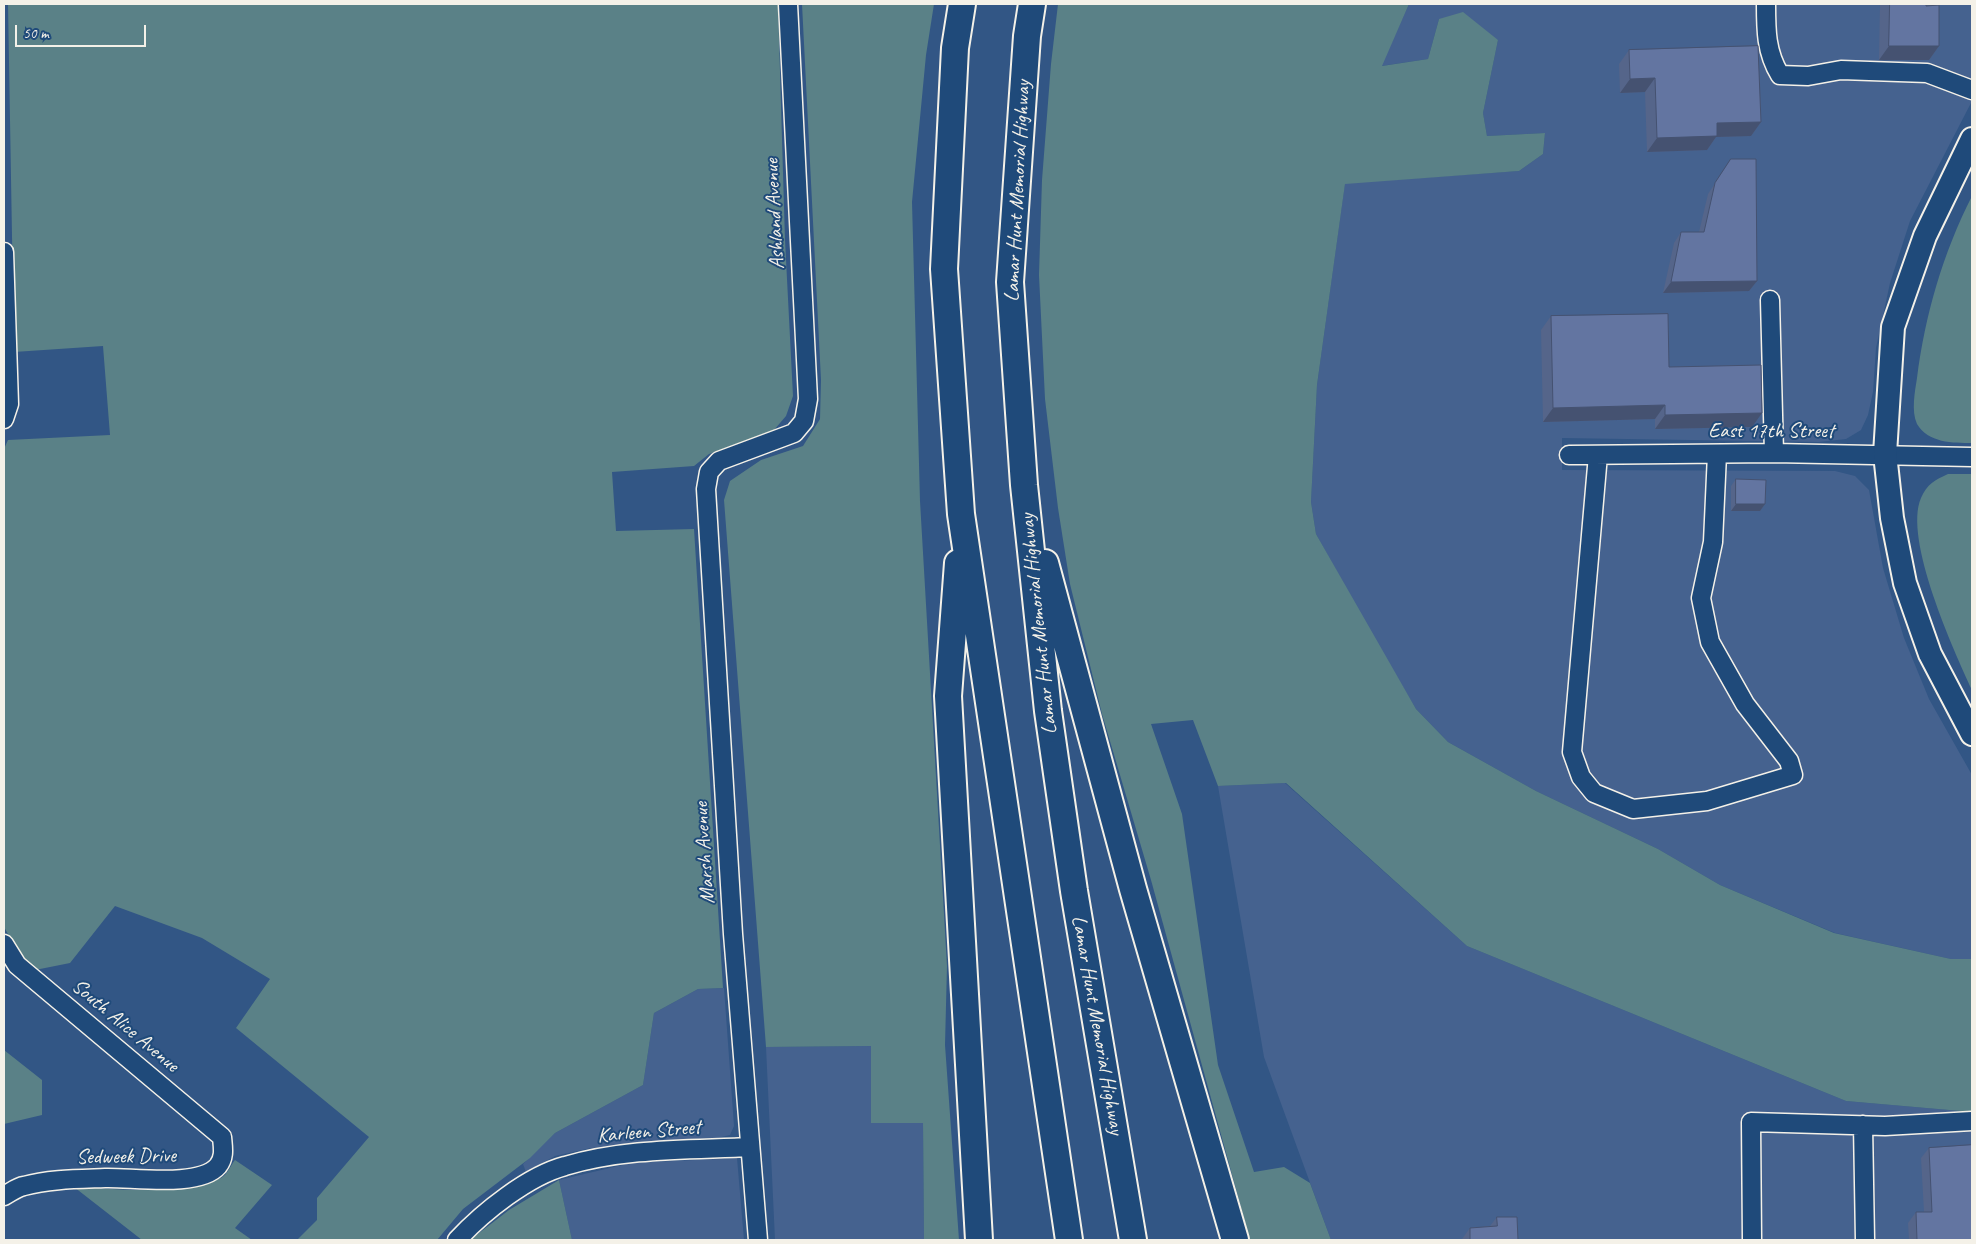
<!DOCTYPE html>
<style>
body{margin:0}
#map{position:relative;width:1976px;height:1244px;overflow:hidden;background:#325685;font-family:Caveat,sans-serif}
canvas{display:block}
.frame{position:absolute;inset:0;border:5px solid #f4f1e8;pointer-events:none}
.scale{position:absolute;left:15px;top:25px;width:131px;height:22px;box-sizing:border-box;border:2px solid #f4f1e8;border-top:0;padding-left:6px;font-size:15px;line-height:18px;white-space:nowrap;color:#f4f1e8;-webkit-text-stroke:4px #1f4a7a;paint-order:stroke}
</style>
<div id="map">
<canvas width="1976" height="1244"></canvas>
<div class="frame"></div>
<div class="scale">50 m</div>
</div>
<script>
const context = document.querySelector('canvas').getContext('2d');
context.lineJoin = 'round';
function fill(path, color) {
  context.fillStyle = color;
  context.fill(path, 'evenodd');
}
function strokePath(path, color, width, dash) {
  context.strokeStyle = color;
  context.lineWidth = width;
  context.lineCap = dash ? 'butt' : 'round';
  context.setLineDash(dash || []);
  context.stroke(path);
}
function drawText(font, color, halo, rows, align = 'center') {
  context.font = font + ' Caveat,sans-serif';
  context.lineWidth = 4;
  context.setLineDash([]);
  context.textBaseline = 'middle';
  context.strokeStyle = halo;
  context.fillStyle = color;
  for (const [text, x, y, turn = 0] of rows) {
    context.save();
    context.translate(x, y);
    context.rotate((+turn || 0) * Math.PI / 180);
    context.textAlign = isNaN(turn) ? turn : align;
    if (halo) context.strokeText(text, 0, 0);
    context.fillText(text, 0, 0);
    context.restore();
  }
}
fill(new Path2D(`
 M1409,4H1972V101L1910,221L1890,283L1876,348L1873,392L1868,415L1861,430L1846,439L1819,442L1562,438V470L1835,471L1855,476L1869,490L1883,568L1904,638L1929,699L1972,775V959H1951L1835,933L1720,885L1658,849L1536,791L1448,742L1416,709L1374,638L1316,534L1311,502L1317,385L1345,183L1519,171L1543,154L1545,133L1487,136L1483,113L1498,40L1439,19L1428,59L1381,66Z
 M1285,783L1467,946L1846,1101L1972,1112V1240H1331L1264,1057L1218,786Z
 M724,988L734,1126L730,1135L713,1139L591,1148L555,1156L526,1172L523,1164L555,1133L643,1085L654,1013L698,989Z
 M871,1046V1123H923L924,1240H775L766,1047Z
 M737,1158L744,1240H572L559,1180L631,1163Z`), '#45628f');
fill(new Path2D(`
 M8,4H778L785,240L793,396L786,416L774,430L709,454L694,466L612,472L616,531L694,529L723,988L698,989L654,1013L643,1085L555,1133L530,1158L463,1209L437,1240H297L317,1220V1198L369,1137L236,1028L270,979L202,938L115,906L70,963L35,970L18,952L4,927V449L8,440L110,435L103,346L14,352Z
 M802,4H934L926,55L912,202L920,501L947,966L945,1045L959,1240H924L923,1123H871V1046L766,1047L724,500L730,481L761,460L803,446L820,419L821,380Z
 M1058,4H1409L1382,66L1428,59L1439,19L1463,12L1498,40L1483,113L1487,136L1545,133L1543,154L1519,171L1345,184L1317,385L1311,502L1316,534L1416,709L1448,742L1536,791L1658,849L1720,885L1834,933L1951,959H1972V1112L1846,1101L1467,946L1286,783L1218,786L1193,720L1151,724L1182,814L1218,1065L1254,1172L1284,1167L1310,1183L1331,1240H1250L1151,880L1102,714L1070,584L1058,508L1045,399L1039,275L1042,180L1051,64Z
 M1972,196V443C1953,443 1928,443 1917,424C1911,411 1915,391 1917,378C1925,315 1943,253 1972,196Z
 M1948,474H1972V690C1954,651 1903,539 1921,498C1927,484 1935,480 1948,474Z
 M4,1050L42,1080V1115L4,1124Z
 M235,1160L272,1185L235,1228L252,1240H142L74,1187C116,1189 183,1196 221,1178C227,1175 231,1165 235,1160Z
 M559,1180L572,1240H470L509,1210Z`), '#5a8187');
const minor = new Path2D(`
 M1766,4C1766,30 1766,52 1780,75L1808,76L1841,70L1927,73L1972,90
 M4,252L9,404L4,419
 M1770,300L1774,453
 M1569,455L1774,453L1972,457
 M1598,455L1572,752L1581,777L1594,793L1633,809L1707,801L1793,775L1789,761L1745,704L1710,642L1701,598L1713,542L1717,454
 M4,944L17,965L222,1137C223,1148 225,1157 218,1166C199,1188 132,1177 105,1178C79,1179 49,1179 24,1186C17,1187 10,1193 4,1196
 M1863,1125L1865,1240
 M457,1240C483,1212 528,1176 565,1166C625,1148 688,1150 750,1147
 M758,1240L733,934L706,489L709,472L719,461L794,433L804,421L808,399L788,4
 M1752,1240L1751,1122L1885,1126L1972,1121`);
const major = new Path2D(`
 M1972,139L1925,236L1893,327L1885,454L1892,518L1905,583L1930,654L1972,734`);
const highway = new Path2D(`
 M962,4L955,48L944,269L961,514L1069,1240
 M1032,4L1027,36L1010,282L1024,485L1048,711L1074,891L1133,1240
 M958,563L948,696L979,1240
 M1045,563L1133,889L1235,1240`);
strokePath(minor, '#f4f1e8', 21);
strokePath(major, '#f4f1e8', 26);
strokePath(highway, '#f4f1e8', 30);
strokePath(minor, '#1f4a7a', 18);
strokePath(major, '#1f4a7a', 22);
strokePath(highway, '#1f4a7a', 26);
fill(new Path2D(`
 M1880,4H1926L1939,46L1929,60H1879Z
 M1629,50L1761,122L1751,136L1716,137L1707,150L1647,152L1645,92L1620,93L1619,64Z
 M1731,159L1757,281L1749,291L1663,293L1674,243L1681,232H1699L1708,194Z
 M1551,316L1669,367L1752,427L1655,429V419L1543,422L1541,330Z
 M1736,479L1765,504L1760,511H1731V486Z
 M1929,1148L1972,1240H1909L1908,1223L1916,1212H1924L1921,1158Z
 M1497,1217L1518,1240H1462V1239L1470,1228L1490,1226Z`), '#55658a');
fill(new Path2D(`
 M1889,46H1939L1929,60H1879Z
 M1655,78L1645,92L1620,93L1630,79Z
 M1761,122L1751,136L1716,137L1707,150L1647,152L1657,138L1717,123Z
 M1757,281L1749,291L1663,293L1671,282Z
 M1665,405L1655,419L1543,422L1553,408Z
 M1762,413L1752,427L1655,429L1665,415Z
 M1736,504H1765L1760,511H1731Z`), '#455271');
const building = new Path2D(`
 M1890,4H1926V6L1939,5V46H1889Z
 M1758,46L1761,122L1717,123V136L1657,138L1655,78L1630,79L1629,50Z
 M1731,159H1756L1757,281L1671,282L1681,232H1704L1715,183Z
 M1668,314L1669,367L1761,365L1762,413L1665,415V405L1553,408L1551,316Z
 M1736,479L1766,480L1765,504H1736Z
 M1972,1145V1240H1917L1916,1212H1932L1929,1148Z
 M1497,1217H1517L1518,1240H1470V1228L1497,1226Z`);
fill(building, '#6375a1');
strokePath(building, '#455271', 1);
drawText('21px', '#f4f1e8', '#1f4a7a', [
 ["Lamar Hunt Memorial Highway",1018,191,-87],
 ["Ashland Avenue",775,214,-93],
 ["East 17th Street",1771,431],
 ["Lamar Hunt Memorial Highway",1039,624,-96],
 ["Marsh Avenue",705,853,-94],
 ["Lamar Hunt Memorial Highway",1097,1025,80],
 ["South Alice Avenue",125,1026,40],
 ["Karleen Street",649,1132,-5],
 ["Sedweek Drive",126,1157,-1]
]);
</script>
